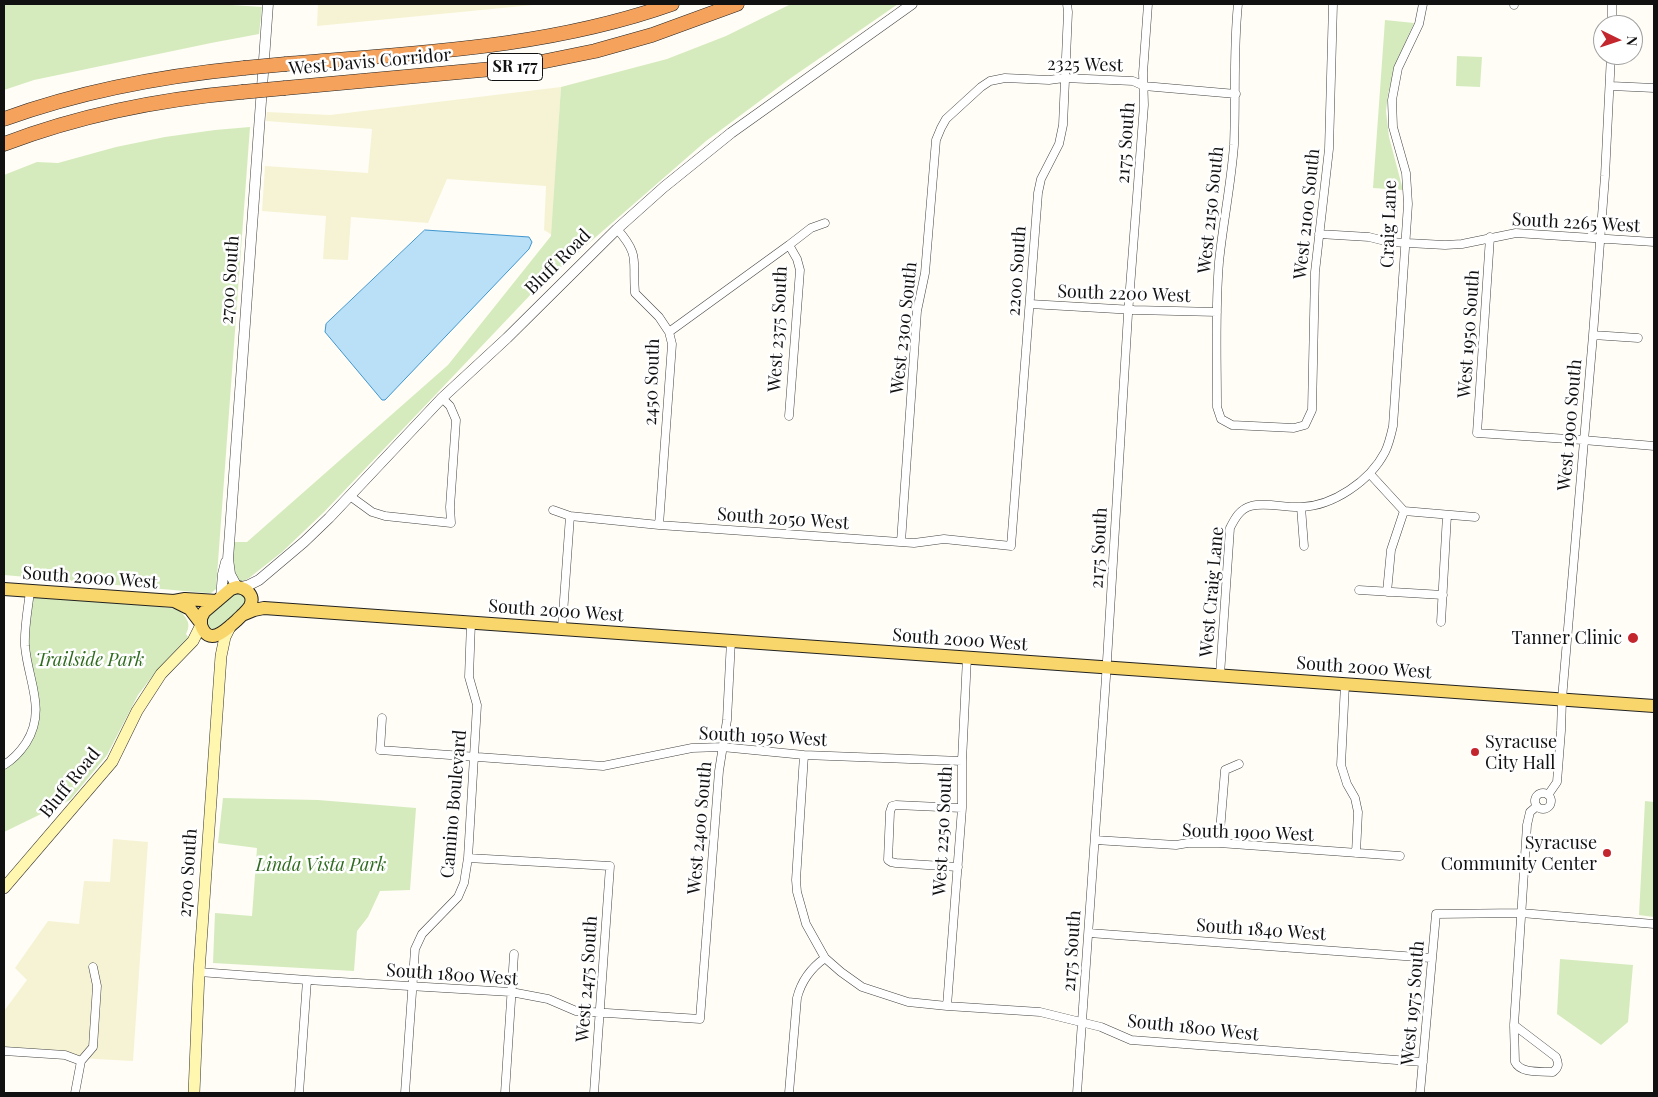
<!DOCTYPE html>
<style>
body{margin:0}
#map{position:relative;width:1658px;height:1097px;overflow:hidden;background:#fffdf5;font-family:"Playfair Display",serif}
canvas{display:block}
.frame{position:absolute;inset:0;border:5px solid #111;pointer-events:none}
.north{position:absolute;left:1593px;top:15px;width:50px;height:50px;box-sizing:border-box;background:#fff;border:1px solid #a0a0a0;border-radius:50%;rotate:94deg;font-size:14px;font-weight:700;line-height:20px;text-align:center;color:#111}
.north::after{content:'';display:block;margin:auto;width:18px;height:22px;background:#c4262e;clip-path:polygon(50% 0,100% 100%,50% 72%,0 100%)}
</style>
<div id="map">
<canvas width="1658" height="1097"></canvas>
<div class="frame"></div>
<div class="north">N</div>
</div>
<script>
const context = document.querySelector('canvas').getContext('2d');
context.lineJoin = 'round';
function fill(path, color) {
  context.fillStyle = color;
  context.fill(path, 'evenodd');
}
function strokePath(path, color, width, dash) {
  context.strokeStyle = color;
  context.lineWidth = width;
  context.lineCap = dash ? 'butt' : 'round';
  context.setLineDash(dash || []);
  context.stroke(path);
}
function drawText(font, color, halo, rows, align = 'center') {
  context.font = font + ' "Playfair Display",serif';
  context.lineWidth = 5;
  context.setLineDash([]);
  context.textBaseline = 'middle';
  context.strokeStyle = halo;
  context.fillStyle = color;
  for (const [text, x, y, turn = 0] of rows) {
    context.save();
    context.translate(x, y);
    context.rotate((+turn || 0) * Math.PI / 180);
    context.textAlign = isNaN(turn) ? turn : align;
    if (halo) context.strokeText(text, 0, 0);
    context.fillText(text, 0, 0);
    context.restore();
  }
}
fill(new Path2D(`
 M318,4H543L317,26Z
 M561,87L552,235L544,230L546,186L447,179L428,223L351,217L348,260L323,259L326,216L262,211L265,166L368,173L372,129L266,121L267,112L330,115Z
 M113,839L148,842L133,1061L4,1054V1011L27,980L15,968L48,921L79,924L84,881L110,882Z`), '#f6f3d4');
fill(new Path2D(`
 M4,4H217L262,7L259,34L211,43L34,80L4,90Z
 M791,4H898L788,80L706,141L535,290L324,512L282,552L249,578L244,581L237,580L232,569L233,542H247L448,365L551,236L561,87L667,59L726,36Z
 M1385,20L1414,23L1396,63L1388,94L1386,111L1389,137L1403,190L1373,188Z
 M1457,56L1482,57L1480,87L1456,86Z
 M250,127L216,589L211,593H207L4,575V175L37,162L58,163L116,147L165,137L215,130Z
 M30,591L178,609C186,617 192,623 186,634L188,637L157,670L138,695L107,755L70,800L4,832V765L21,750L35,722L25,645Z
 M235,592L245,595L246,603L219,629L209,630L205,621L206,618Z
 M223,798L318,800L416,808L410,890L380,891L368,917L357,931L354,971L213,963L215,913L252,916L257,848L218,843Z
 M1645,801L1654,802V917L1639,915Z
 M1560,959L1633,965L1628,1022L1601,1045L1557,1014Z`), '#d5ebbd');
const water = new Path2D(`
 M425,230L529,237L532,242L529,249L385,400H382L325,332L326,324Z`);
fill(water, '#b9e0f7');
strokePath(water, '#3f96cf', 1);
const minor = new Path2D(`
 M1238,4C1233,51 1236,98 1234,145C1231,184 1223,223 1219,262C1215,310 1217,359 1217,407L1221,419L1232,425L1294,428L1305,425L1312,410L1315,272L1329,149L1333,4
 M1514,5V4
 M1612,25V4
 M1611,86L1654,88
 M617,229C641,256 632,261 635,293L659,317L669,332L672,344L659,525
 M1319,234L1369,237L1389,242L1445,245L1462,244L1516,233L1654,242
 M1490,237L1477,433L1583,440L1654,446
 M1030,304L1134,310L1217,312
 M669,332L789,245L811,228L825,223
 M1593,335L1638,338
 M789,416L800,270L797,259L789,245
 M1370,474L1404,511
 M350,496L372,512L385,516L451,523L450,507L456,420L450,406L442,398
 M1301,507L1304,546
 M553,510L570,516L659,525L914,543L944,539L1011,546L1038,193L1041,179L1059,144L1063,125L1068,12L1067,4
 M1404,511L1475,517
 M901,542L917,311L925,273L936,140L941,128L946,119L981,87L990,81L1005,78L1049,80L1064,78L1133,81L1144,86L1236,94
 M1359,590L1443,595
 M1387,592L1391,550L1404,511
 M1441,622L1447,515
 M562,628L570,516
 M1220,675L1230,528C1235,518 1240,509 1251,506C1266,502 1285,508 1301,507C1333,506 1370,481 1385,452C1389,444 1391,435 1393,426L1408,204L1406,173L1393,127L1392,100L1398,68L1419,24L1423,4
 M1345,684L1341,765L1347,784L1355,798L1358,812L1356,853
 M382,718L380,750L603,766L692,748L722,747L804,755L962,761
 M804,755L796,880L797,892L806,924L825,958L841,972L862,987L908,1002L947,1006L1040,1012L1101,1027L1131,1040L1423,1062
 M4,765C12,760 20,752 26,743C47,710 28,681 25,646C24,628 28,609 30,591
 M1535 801a8 8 0 1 1 16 0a8 8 0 1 1-16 0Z
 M1548,795L1557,782L1561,731L1562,699L1593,335L1605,176L1611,55
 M1095,840L1176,845L1188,843H1219L1400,856
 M1219,843L1225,770L1239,764
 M468,858L610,866L594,1093
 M958,867L896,863L891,862L888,860L890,812L892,806L896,805L962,808
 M1089,933L1431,958
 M199,972L307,980L511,992L548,999L576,1011L700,1019L719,771L727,720L731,640
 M947,1006L962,808V761L967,657
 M1514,1025L1556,1057C1559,1064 1559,1067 1553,1072C1541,1071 1521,1074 1515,1062L1514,1025L1527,825L1530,812L1537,806
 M4,1051L65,1055L81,1061
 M75,1093L81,1061L93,1047L97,986L93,967
 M299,1093L307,980
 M405,1093L415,949L422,934L458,897L464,883L468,858L477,705L469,677L471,622
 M505,1093L514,954
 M789,1093L797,998C801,982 811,968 825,958
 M1077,1093L1106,677L1128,314L1144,105L1143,73L1148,4
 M1420,1093L1436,914L1521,913L1654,924`);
const tertiary = new Path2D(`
 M237,587L230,574L228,559L268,4
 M241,587L249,585L259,580L304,542L329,518L442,398L507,338L617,229L664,187L731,133L912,4
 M221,598L223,574L226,562`);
const secondary = new Path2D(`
 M4,888L112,762L137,711L161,674L193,641L201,625
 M194,1093L199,972L221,656L225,637L231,625`);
const primary = new Path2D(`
 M237,587C247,588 255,596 250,606C247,611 241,616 237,620C227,629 209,648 201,625V618L204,612L231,589Z
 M4,589L174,601L185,599L217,601
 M174,601L190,609L200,622
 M242,615L254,610L264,608L1654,706`);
const motorway = new Path2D(`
 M286,64C416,53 548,48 672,4
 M285,88L492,69L541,62L595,51L652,35L737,4
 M4,119C81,91 162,76 244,68
 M4,144C80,115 161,99 242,92`);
strokePath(minor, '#444', 9);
strokePath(tertiary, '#444', 11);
strokePath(secondary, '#333', 12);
strokePath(primary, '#222', 14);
strokePath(motorway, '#222', 15);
strokePath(minor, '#fff', 8);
strokePath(tertiary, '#fff', 10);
strokePath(secondary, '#fff6b0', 11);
strokePath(primary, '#f9d66b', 12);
strokePath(motorway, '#f5a25d', 14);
const motorwayBridge = new Path2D(`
 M244,68L286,64
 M242,92L285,88`);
strokePath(motorwayBridge, '#222', 15, []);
strokePath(motorwayBridge, '#f5a25d', 14);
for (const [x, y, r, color] of [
 [1633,638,6,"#c4262e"],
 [1475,752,5,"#c4262e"],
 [1607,853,5,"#c4262e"]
]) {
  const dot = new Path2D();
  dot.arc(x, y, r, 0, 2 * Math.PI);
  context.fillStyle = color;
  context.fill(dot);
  strokePath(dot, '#fff', 2);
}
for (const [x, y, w] of [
 [515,67,55]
]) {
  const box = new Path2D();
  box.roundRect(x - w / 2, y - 13.5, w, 27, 4);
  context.fillStyle = '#fff';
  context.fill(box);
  strokePath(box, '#111', 1);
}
drawText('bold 16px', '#111', null, [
 ["SR 177",515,67]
]);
drawText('18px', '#111', '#fff', [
 ["West Davis Corridor",370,62,-5],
 ["2325 West",1085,65,1],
 ["2175 South",1126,143,-86],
 ["West 2150 South",1211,210,-84],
 ["West 2100 South",1307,214,-84],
 ["South 2265 West",1576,223,3],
 ["Craig Lane",1389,224,-88],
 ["Bluff Road",558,262,-45],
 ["2200 South",1017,271,-86],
 ["2700 South",230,280,-86],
 ["South 2200 West",1124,294,2],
 ["West 2300 South",904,328,-84],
 ["West 2375 South",778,329,-87],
 ["West 1950 South",1469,334,-86],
 ["2450 South",652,382,-88],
 ["West 1900 South",1570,425,-85],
 ["South 2050 West",783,519,4],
 ["2175 South",1099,548,-87],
 ["South 2000 West",90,578,4],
 ["West Craig Lane",1212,592,-85],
 ["South 2000 West",556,611,4],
 ["South 2000 West",960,640,4],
 ["South 2000 West",1364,668,4],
 ["South 1950 West",763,737,3],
 ["Bluff Road",70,783,-51],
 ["Camino Boulevard",454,804,-85],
 ["West 2400 South",700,828,-85],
 ["West 2250 South",943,831,-87],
 ["South 1900 West",1248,833,2],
 ["2700 South",188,873,-86],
 ["South 1840 West",1261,930,4],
 ["2175 South",1072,951,-86],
 ["South 1800 West",452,975,4],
 ["West 2475 South",587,979,-86],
 ["West 1975 South",1413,1003,-85],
 ["South 1800 West",1193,1028,6]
]);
drawText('18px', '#111', '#fff', [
 ["Tanner Clinic",1622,638],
 ["Syracuse",1485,742,"left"],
 ["City Hall",1485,763,"left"],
 ["Syracuse",1597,843],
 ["Community Center",1597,864]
], 'right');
drawText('italic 18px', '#2f6b1f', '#fff', [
 ["Trailside Park",90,660],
 ["Linda Vista Park",321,865]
]);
</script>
